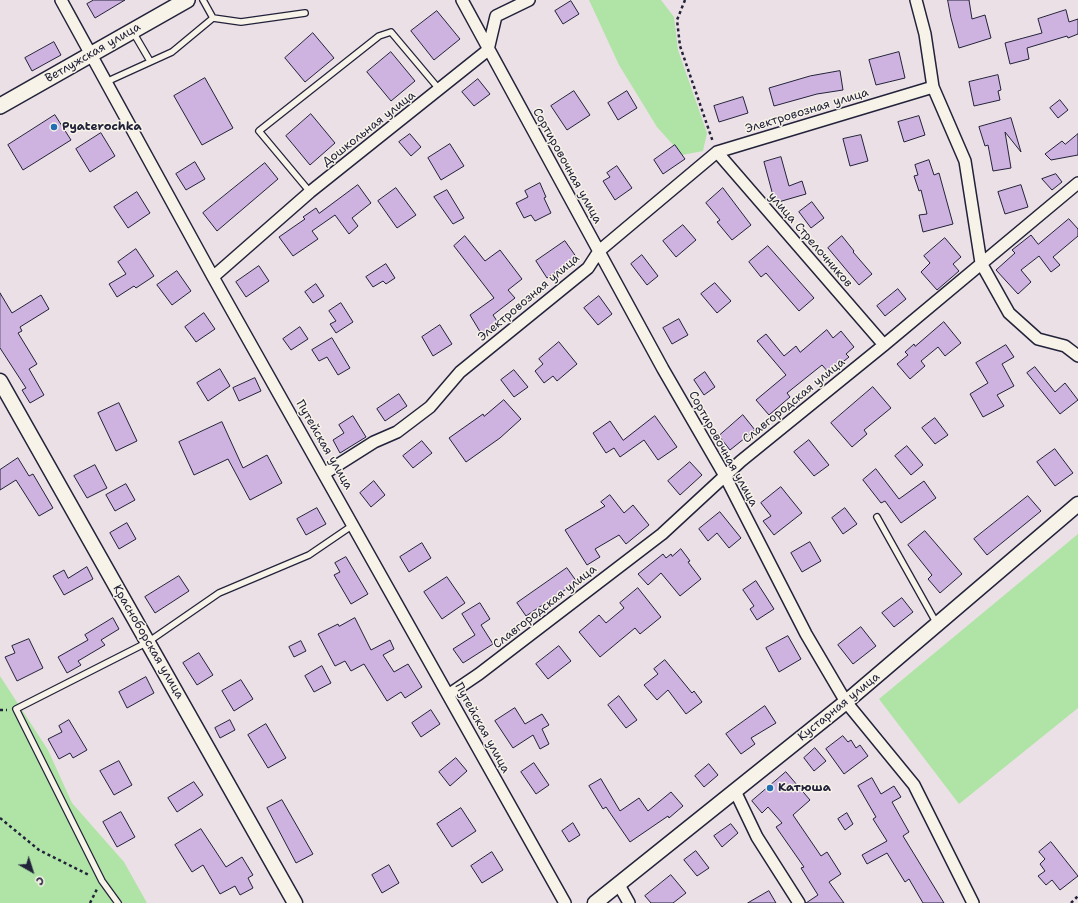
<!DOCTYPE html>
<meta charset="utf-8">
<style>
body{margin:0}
#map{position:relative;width:1078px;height:903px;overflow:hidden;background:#ebe0e5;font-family:"Shantell Sans",sans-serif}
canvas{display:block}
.north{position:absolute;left:12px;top:851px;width:40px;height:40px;-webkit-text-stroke:3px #f7f3e8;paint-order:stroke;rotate:141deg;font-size:11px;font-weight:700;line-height:16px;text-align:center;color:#22223b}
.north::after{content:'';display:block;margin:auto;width:14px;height:18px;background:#22223b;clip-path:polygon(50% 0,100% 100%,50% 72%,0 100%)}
</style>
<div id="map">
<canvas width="1078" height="903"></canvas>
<div class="north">С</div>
</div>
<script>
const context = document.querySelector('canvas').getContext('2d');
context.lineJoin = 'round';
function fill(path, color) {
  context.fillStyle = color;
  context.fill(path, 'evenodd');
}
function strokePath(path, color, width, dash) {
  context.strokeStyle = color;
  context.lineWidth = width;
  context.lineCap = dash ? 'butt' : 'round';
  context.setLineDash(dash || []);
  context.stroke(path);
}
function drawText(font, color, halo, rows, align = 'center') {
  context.font = font + ' "Shantell Sans",sans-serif';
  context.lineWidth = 3;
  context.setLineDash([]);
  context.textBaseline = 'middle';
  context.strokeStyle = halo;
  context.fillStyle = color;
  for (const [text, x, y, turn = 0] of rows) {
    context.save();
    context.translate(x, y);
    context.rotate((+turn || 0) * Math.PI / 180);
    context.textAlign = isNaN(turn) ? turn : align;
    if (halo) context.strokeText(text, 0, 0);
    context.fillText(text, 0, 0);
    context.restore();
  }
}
fill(new Path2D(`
 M589,0H661L674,17L678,50L707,133L703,151L682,155L657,127L619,65Z
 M1078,534V708L959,804L879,699Z
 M0,676L48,750L72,803L124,862L147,903H0Z`), '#afe4a6');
const building = new Path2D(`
 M94,0H125L95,18L87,4Z
 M948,0H969L972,19L985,15L991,38L959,48L951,18Z
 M571,1L579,14L563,24L555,11Z
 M1066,10L1069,22L1078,19V34L1068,38L1067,36L1027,48L1029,59L1010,64L1005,43L1042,33L1038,19Z
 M437,11L460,39L434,60L411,31Z
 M313,33L334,58L305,82L285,58Z
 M54,42L61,55L32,71L25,58Z
 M391,52L415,81L391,101L367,72Z
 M899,52L905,78L876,85L869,60Z
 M840,71L843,90L817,94L774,106L769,88L810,76Z
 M998,75L1001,90L998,91L1000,100L974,106L969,82Z
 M205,78L233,128L202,145L174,96Z
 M478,79L490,94L474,106L462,92Z
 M574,91L590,115L567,130L551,106Z
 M627,91L637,108L618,120L608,103Z
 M743,97L748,113L719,122L714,106Z
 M1060,100L1068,110L1058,118L1050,108Z
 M311,114L335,143L310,165L286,136Z
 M55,115L71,140L23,170L8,145Z
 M919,116L925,135L904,142L898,122Z
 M1011,118L1021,152L1005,132L1011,168L993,171L988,145L985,146L979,127Z
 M101,133L115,156L90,172L76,149Z
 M410,134L421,147L411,156L399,142Z
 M1078,134V155L1051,160L1045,154L1062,141L1065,144Z
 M861,135L868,161L850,166L843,139Z
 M450,144L464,166L441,180L428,158Z
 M675,145L685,159L663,174L654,160Z
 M781,157L789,186L802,181L806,194L775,203L764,162Z
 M929,160L934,175L939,173L953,224L923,232L919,215L927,214L921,190L919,191L914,176L918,175L915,165Z
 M195,162L205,179L186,190L176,174Z
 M265,163L278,179L217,231L203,213Z
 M617,166L632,188L615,200L603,181L610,177L607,173Z
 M1056,174L1062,182L1052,190L1042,179Z
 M540,183L546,197L544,198L551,213L535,221L531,215L524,218L516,203L528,197L525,191Z
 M358,185L371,203L352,218L358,226L349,234L335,215L312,231L318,239L293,256L279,237L305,219L303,217L316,208L319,213Z
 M1021,185L1028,207L1005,214L998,192Z
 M396,188L416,215L397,228L378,201Z
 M723,188L751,225L732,240L717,222L720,220L706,203Z
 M447,190L464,218L453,224L434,197Z
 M137,192L150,213L128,228L114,207Z
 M812,202L824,218L811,228L799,212Z
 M1069,219L1078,229V236L1053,257L1060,265L1051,272L1039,256L1021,270L1031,282L1018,294L996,270L1015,253L1012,250L1031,235L1038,244Z
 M683,225L696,240L676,257L663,241Z
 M465,236L485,261L500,250L522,279L508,290L515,298L493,315L499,324L482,335L470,315L494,298L454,246Z
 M842,236L854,251L853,252L872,274L859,285L828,248Z
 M945,238L961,257L953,264L959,271L937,290L921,272L930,263L924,256Z
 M565,241L577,258L547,278L536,261Z
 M768,246L814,298L799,311L766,273L761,277L749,262Z
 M136,249L154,276L136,288L134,286L117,297L109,284L126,274L118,262Z
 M642,255L658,276L647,285L631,264Z
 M386,264L395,278L386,284L383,281L373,287L366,277Z
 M259,266L269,281L246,297L236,282Z
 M177,271L191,291L172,305L157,285Z
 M715,283L731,301L717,313L701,294Z
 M316,284L324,296L313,303L305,292Z
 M898,289L906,299L885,316L877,306Z
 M0,293L12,313L41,295L49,309L20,327L22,331L18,333L37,364L29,369L44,395L30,403L22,390L26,388L0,348Z
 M599,296L612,314L598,325L584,308Z
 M341,303L353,322L336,333L330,324L336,321L329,311Z
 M204,313L215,329L196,342L185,327Z
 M679,319L688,335L672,344L663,328Z
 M944,322L961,343L945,356L938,347L921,361L925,366L910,379L897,364L908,355L905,352L914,344L915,346Z
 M440,325L452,344L433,356L422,337Z
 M300,327L308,339L291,350L283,339Z
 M827,330L833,338L841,331L854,347L846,354L849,357L829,373L822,365L787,393L790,397L769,415L756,400L786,375L757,341L766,334L784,356L796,346L800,352Z
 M332,338L350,368L338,375L327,357L319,361L312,350Z
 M559,342L577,364L557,381L553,376L544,383L535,371L543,364L539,359Z
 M1006,345L1014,357L1002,364L1014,386L997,395L1004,406L983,417L970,394L988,383L976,363Z
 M1035,367L1055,392L1065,383L1078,400L1060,414L1027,373Z
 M220,369L230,386L208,401L197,383Z
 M514,370L528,387L514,397L501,380Z
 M705,372L715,387L704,395L694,380Z
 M255,378L261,391L239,401L233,388Z
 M873,387L891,408L864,430L867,434L852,447L831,423Z
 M399,394L407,406L385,421L377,409Z
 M504,400L521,419L500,438L466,462L449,438L483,414L484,416Z
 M119,403L137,441L116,451L98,413Z
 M743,415L755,430L730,450L719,436Z
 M353,416L366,437L340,453L333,440L344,433L339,425Z
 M655,416L677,447L658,460L644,440L620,457L614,448L606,453L593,433L610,421L623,440Z
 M935,418L948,435L935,444L922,428Z
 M222,422L243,468L267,455L282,483L250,500L228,459L194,475L179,442Z
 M809,440L829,465L814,476L794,452Z
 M422,441L432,453L413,468L403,456Z
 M907,446L923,465L911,475L895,456Z
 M1055,449L1073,473L1055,486L1037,462Z
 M18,458L29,476L33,474L53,508L39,516L16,480L0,490V470Z
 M690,462L702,475L680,495L668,481Z
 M95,465L107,488L87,498L74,476Z
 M876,469L899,499L924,481L936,498L901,523L885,501L881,503L863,480Z
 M374,481L385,495L371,507L360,493Z
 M126,484L135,500L115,511L106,495Z
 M781,487L802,513L774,535L763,521L771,516L761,503Z
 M610,495L624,513L633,505L649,525L626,544L619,535L595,549L600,557L587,565L565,530L605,506L601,502Z
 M1028,496L1041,511L987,555L974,539Z
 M317,508L326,524L306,535L297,519Z
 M845,508L857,524L843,534L832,518Z
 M720,512L741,538L729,548L717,533L708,541L699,529Z
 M127,523L136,539L119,549L110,533Z
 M925,531L962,574L940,593L928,579L932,575L908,545Z
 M810,542L821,561L802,572L791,553Z
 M422,543L431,558L409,572L400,557Z
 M681,549L690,561L688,562L701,579L680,596L661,573L648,585L638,574L663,554L666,558L671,554L672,556Z
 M346,557L368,594L351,604L334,575L340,572L335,563Z
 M87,567L93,579L64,595L53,576L64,570L68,578Z
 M567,568L577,582L526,616L517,603Z
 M179,576L189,591L155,613L145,597Z
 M447,577L465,603L442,619L424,592Z
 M756,581L774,609L757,620L750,609L754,606L743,590Z
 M638,588L661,617L640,634L635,628L600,657L579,632L599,615L606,623L624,608L620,603Z
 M902,598L913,612L894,627L882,613Z
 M480,603L490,619L481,625L493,644L463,663L453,649L475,635L462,614Z
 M113,618L119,629L101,640L105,645L78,661L81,665L67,673L58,657L88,640L85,635Z
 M355,618L371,650L390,640L394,649L383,655L394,672L408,664L422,687L405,698L401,692L387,701L364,664L351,671L345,661L335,666L318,634L338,624L339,626Z
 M861,627L876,646L853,664L838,645Z
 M788,636L801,659L779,672L766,648Z
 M29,639L43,668L17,681L5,657L15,653L12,646Z
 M301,641L306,651L294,657L289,647Z
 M559,646L571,661L548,679L536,664Z
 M199,653L213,675L197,685L183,663Z
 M665,660L692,693L694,691L702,702L686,714L668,690L657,700L644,685L658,674L654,669Z
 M322,666L331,683L314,692L305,676Z
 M146,677L154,693L127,708L119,692Z
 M241,680L253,699L234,711L222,691Z
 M619,696L637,720L626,728L608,705Z
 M765,706L776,723L751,738L755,744L741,754L726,734Z
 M515,708L525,724L542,714L549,725L542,729L549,744L540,749L533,735L513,748L495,721Z
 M431,710L440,724L421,737L412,723Z
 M69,720L87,750L73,758L70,753L59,759L48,739L62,732L59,726Z
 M230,720L235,730L220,738L215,728Z
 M266,724L286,758L268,768L248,735Z
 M843,736L848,742L851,740L856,748L860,745L868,756L844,774L826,749Z
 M815,748L826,761L814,771L804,758Z
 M456,758L467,771L450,786L439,772Z
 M119,761L132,785L114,795L100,771Z
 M534,763L549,785L536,794L521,772Z
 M709,764L718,775L704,787L695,776Z
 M786,772L810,800L793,815L821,856L827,852L841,874L829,882L844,903H806L818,895L801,868L804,867L776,827L782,823L768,807L762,813L752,801Z
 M872,778L881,794L894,786L901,797L892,802L909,832L903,836L944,903H923L909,879L905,882L887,853L867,864L862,855L887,841L873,819L876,817L858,786Z
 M601,779L620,811L639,798L648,811L671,792L683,806L669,818L668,816L630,842L606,807L603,809L589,786Z
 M194,782L203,795L177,812L168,798Z
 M282,800L313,854L296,863L267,808Z
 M461,808L476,831L452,847L437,824Z
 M121,812L135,837L117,847L103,822Z
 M847,813L853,824L845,830L838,819Z
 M573,823L580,835L569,842L562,831Z
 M731,824L738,833L722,847L714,836Z
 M201,829L226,867L242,857L253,875L248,878L253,888L240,895L235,886L220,894L203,865L192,872L175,845Z
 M1051,842L1078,876L1060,890L1052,880L1046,885L1038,876L1045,871L1040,864L1045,859L1039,852Z
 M696,851L709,868L697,876L684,860Z
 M492,852L503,870L482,883L471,866Z
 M389,865L399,883L382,893L372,875Z
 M671,875L686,893L673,903H651L645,896Z
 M769,891L776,903H748Z`);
fill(building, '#ceb2df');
strokePath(building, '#22223b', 1);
const service = new Path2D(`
 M213,18L241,22L305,13
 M133,32L150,61
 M106,82L172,52L213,18L203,0
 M310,192L259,131L379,36L391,32L439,89
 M877,517L937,624
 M118,903L102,881L16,709L148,642L219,593L309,555L353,525`);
const minor = new Path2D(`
 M61,0L213,277L565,903
 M462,0L663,369L725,476L806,634L846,702L914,785L973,903
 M916,0L925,34L933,87L965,161L981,263L1009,313L1038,339L1065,346L1078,356
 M717,152L884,345
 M213,277L310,192L488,50L496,16L529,0
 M325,473L374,442L397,432L430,407L460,372L588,268L599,251L717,152L933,87
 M448,695L479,674L662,534L741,461L884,345L1078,183
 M735,791L757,837L799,903
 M619,885L629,903`);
const tertiary = new Path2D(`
 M0,381L295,903
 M595,903L846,702L1078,504`);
const secondary = new Path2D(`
 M0,106L187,0`);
strokePath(service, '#22223b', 8);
strokePath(minor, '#22223b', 14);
strokePath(tertiary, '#22223b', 17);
strokePath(secondary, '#22223b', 18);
strokePath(new Path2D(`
 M685,0L677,20L680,46L713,142
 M0,710H7
 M0,818L39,850L89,875
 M90,903L97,889
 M1071,903L1078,896`), '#22223b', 2.5, [3, 3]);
strokePath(service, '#f7f3e8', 5.5);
strokePath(minor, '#f7f3e8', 11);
strokePath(tertiary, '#f7f3e8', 14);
strokePath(secondary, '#f7f3e8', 15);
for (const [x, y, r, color] of [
 [54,127,4,"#1f6fb2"],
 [770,788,4,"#1f6fb2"]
]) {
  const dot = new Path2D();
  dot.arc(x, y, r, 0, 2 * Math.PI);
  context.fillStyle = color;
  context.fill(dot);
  strokePath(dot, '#f7f3e8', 1.5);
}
drawText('12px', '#22223b', '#f7f3e8', [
 ["Ветлужская улица",93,53,-30],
 ["Электровозная улица",807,111,-17],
 ["Дошкольная улица",369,129,-38],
 ["Сортировочная улица",567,166,61],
 ["улица Стрелочников",810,240,49],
 ["Электровозная улица",529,298,-40],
 ["Славгородская улица",794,401,-39],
 ["Путейская улица",324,445,60],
 ["Сортировочная улица",723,449,61],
 ["Славгородская улица",545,607,-38],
 ["Красноборская улица",148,642,60],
 ["Кустарная улица",839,707,-39],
 ["Путейская улица",482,728,61]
]);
drawText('bold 12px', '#22223b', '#f7f3e8', [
 ["Pyaterochka",62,127],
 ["Катюша",778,788]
], 'left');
</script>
